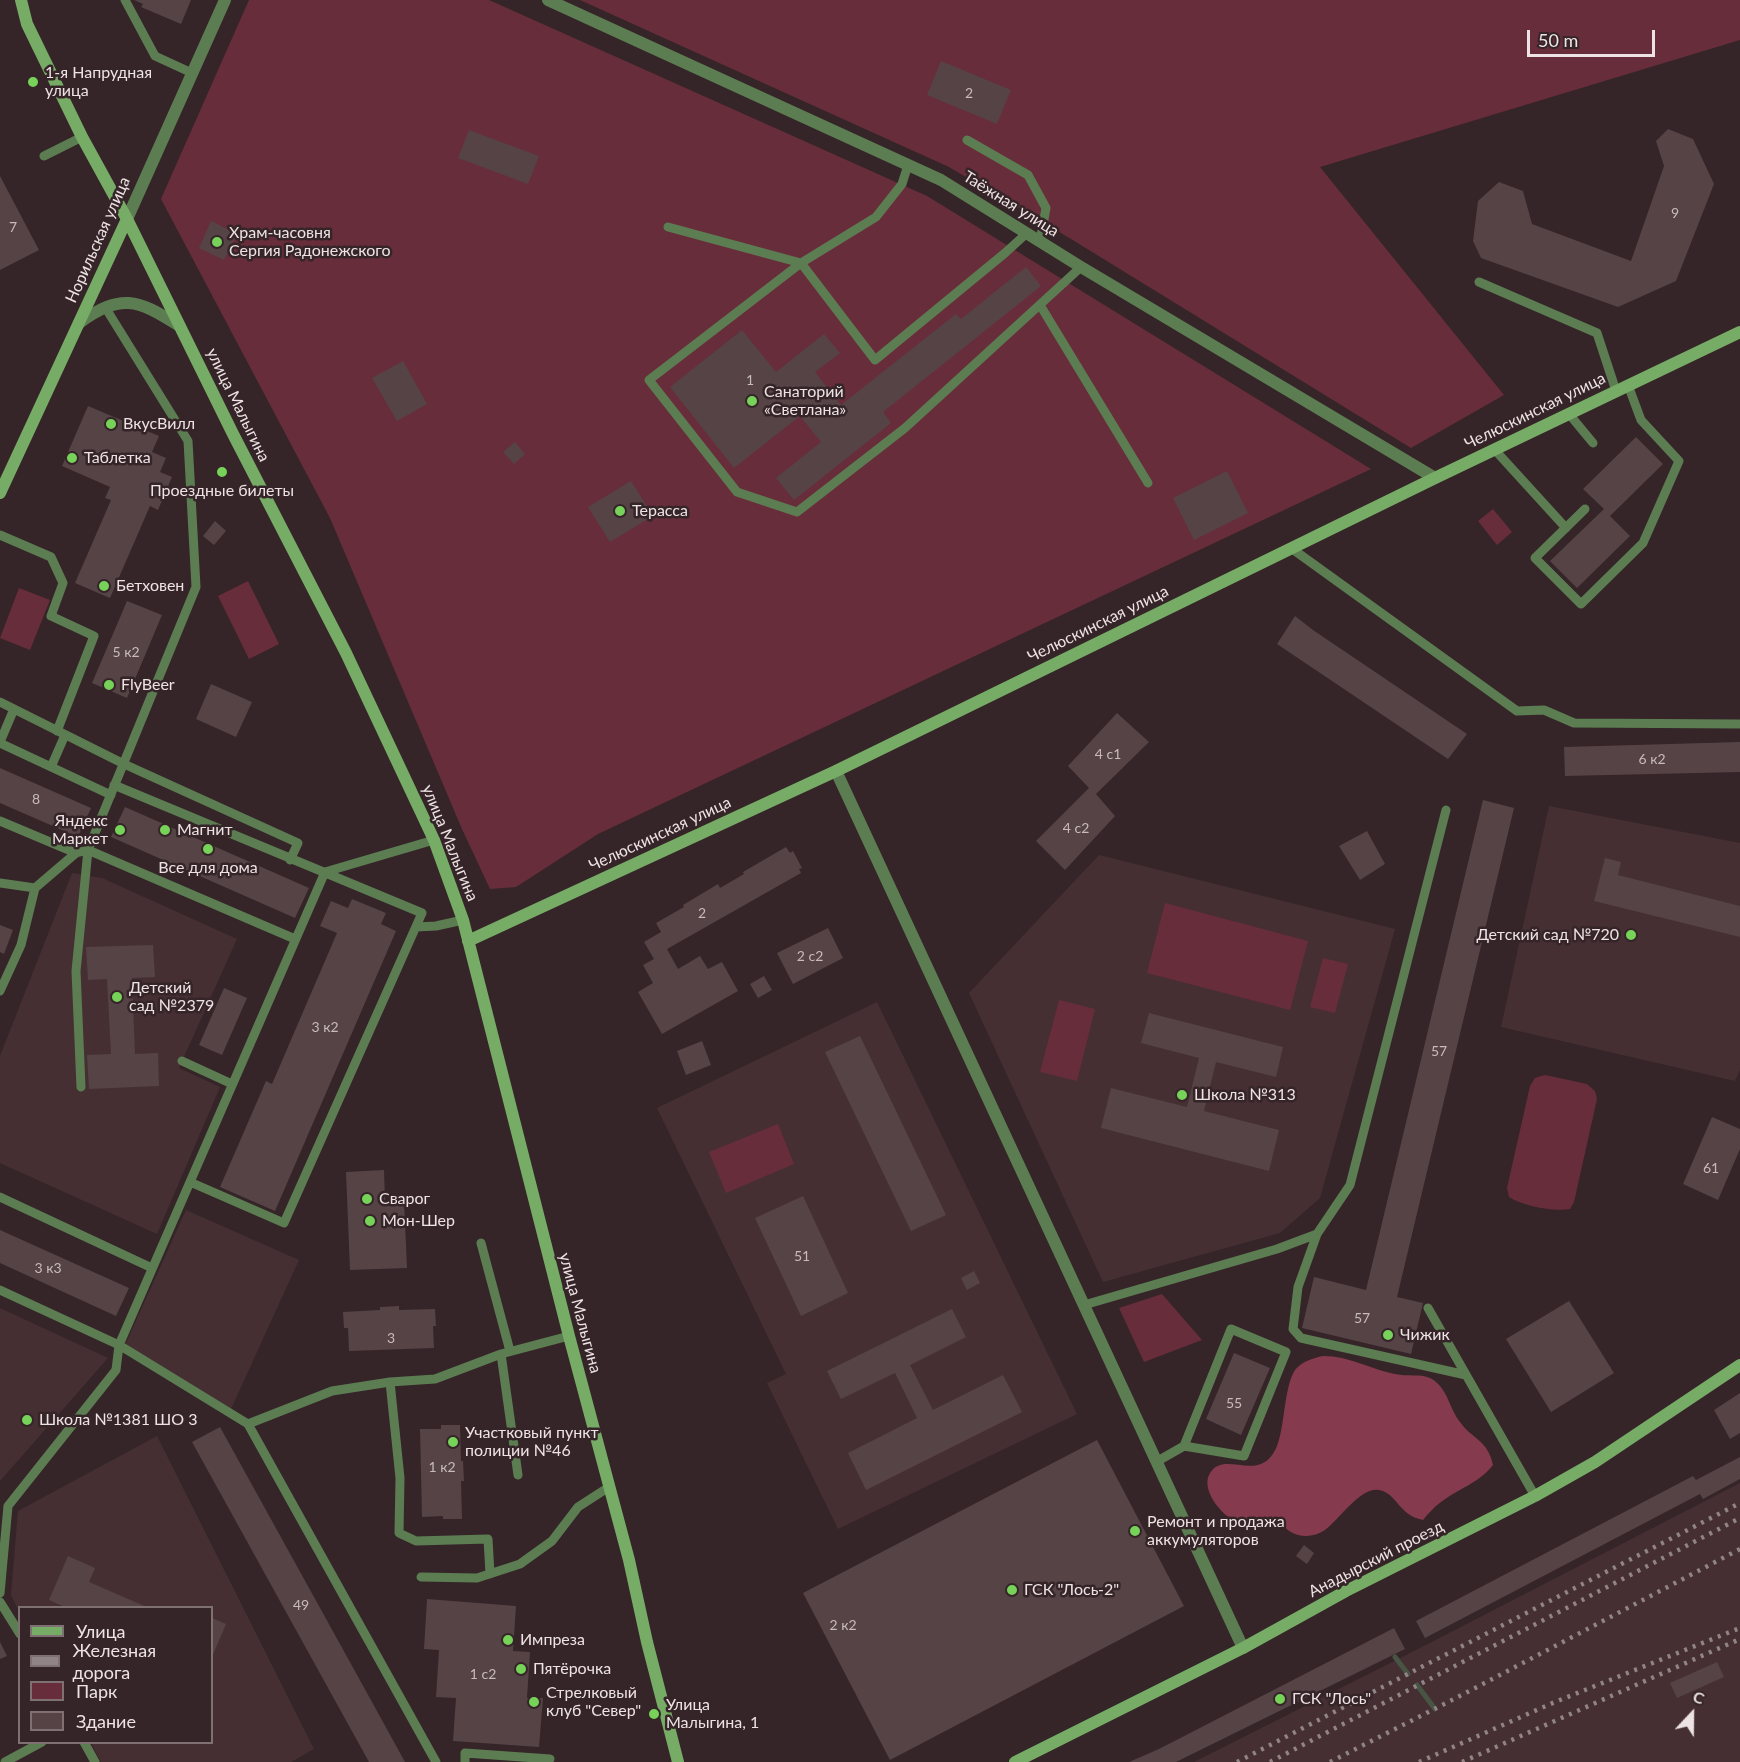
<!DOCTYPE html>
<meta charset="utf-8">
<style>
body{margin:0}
#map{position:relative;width:1740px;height:1762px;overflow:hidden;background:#352528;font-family:Lato,sans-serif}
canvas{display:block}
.legend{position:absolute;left:18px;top:1606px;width:195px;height:138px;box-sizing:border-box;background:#352528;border:2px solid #7f7173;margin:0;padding:8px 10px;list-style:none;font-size:18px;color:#eee3e4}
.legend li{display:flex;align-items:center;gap:12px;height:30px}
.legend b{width:30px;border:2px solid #7f7173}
.north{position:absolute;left:1662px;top:1684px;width:60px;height:60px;-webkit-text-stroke:4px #352528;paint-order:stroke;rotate:22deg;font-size:16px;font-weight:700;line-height:24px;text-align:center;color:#eee3e4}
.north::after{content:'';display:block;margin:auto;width:21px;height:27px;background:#eee3e4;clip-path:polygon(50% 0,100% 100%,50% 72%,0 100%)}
.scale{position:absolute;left:1527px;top:30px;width:128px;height:27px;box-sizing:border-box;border:3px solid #eee3e4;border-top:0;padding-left:8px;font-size:18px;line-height:21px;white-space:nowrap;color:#eee3e4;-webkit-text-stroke:4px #352528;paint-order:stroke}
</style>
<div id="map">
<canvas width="1740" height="1762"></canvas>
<ul class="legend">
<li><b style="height:8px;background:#76ac66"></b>Улица</li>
<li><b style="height:8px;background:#918486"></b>Железная дорога</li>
<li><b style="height:16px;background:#682d3b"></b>Парк</li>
<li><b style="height:16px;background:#554346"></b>Здание</li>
</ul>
<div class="north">С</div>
<div class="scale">50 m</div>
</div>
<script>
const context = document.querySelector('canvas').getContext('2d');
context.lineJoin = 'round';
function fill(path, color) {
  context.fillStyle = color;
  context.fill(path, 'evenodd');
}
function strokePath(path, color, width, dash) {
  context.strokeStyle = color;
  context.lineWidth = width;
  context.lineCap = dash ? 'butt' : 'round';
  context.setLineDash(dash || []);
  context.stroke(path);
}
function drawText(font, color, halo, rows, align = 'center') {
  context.font = font + ' Lato,sans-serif';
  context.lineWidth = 5;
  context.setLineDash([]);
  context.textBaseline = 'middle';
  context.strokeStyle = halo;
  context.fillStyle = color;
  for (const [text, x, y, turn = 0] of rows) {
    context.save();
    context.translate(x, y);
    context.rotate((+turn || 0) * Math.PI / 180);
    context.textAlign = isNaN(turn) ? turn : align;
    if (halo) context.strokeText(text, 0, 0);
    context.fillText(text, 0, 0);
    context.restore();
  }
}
fill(new Path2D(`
 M1549,806L1740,843V1070L1735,1081L1501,1027Z
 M1099,855L1395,929L1320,1198L1280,1233L1103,1282L969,993Z
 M72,873L102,878L237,939L179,1068L220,1087L157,1234L0,1163V1056Z
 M877,1002L1077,1414L838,1529L767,1383L786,1374L657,1108Z
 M186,1210L299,1260L231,1409L125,1345Z
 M0,1308L108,1358L0,1481Z
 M157,1436L314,1749L291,1762H101L91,1743L212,1742V1608H20L19,1611L11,1595L18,1511Z
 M1740,1483V1762H1194L1420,1648Z`), '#452f33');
fill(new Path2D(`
 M249,0H489L927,196L1371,469L598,834L516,887L490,889L462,829L330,518L161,199Z
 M580,0H1740V40L1320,167L1504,395L1411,448L1071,239L949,167Z
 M1493,509L1512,532L1497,545L1478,521Z
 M248,581L279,644L249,659L218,596Z
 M19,588L50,600L30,650L0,638Z
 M1165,903L1308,941L1290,1010L1147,973Z
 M1323,958L1348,964L1335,1013L1310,1007Z
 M1059,1000L1095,1009L1077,1081L1040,1072Z
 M1545,1075L1587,1084L1595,1091L1597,1099L1574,1202L1570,1209C1554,1212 1523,1206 1509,1197L1507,1188L1530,1086L1535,1078Z
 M778,1124L794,1164L726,1193L709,1152Z
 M1162,1294L1202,1340L1144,1362L1119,1308Z`), '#682d3b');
fill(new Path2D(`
 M1323,1356C1350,1356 1369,1369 1395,1374C1406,1377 1422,1373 1432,1379C1448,1389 1449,1408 1460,1422C1472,1439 1488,1440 1493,1465C1479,1483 1458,1489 1441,1502C1434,1507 1428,1514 1423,1520C1398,1515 1397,1493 1379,1490C1360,1487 1340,1519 1325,1530C1315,1537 1301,1538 1291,1532C1284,1528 1280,1521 1272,1519C1263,1516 1258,1521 1250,1523C1239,1526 1226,1517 1219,1508C1212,1500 1204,1486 1209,1475C1223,1447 1260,1487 1277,1446C1285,1426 1284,1387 1295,1370C1301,1362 1313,1358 1323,1356Z`), '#863a4d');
strokePath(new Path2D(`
 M1395,1657L1408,1674
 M1417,1685L1435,1709`), '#485444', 5);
fill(new Path2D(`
 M134,0H191L181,24L141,7L143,4Z
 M941,61L1011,90L997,124L927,95Z
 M1668,129L1693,139L1714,184L1676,281L1618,307L1481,258L1473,241L1478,201L1499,182L1523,191L1532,224L1631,261L1664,166L1656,141Z
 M469,130L539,156L528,184L458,158Z
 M0,176L39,250L0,270Z
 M211,221L237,234L224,260L199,248Z
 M1026,267L1041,286L883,412L891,423L794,500L776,478L821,442L800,416L734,468L670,387L742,330L776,372L824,334L840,353L815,372L841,405L956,314L961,319Z
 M403,361L427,404L397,421L372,378Z
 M88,406L159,436L152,452L166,458L160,472L172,477L158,510L150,506L110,598L75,583L111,500L105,498L110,487L62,466Z
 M1636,437L1663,464L1610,516L1630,536L1577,588L1550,561L1604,509L1583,489Z
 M515,442L525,454L514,464L503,452Z
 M1227,471L1248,513L1194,540L1173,498Z
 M631,481L653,516L610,542L588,507Z
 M215,521L226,531L214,545L203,536Z
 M127,601L162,615L127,698L92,683Z
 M1295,616L1313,630L1467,734L1448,759L1277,644Z
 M211,684L252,702L236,737L196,719Z
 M1117,713L1149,742L1096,794L1115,816L1065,870L1036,841L1089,788L1068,766Z
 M1740,742V772L1565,776L1564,747Z
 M0,768L91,808L78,837L0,803Z
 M1483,800L1514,808L1397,1297L1423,1303L1411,1354L1302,1328L1314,1277L1366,1290Z
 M125,807L309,888L295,918L111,837Z
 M1367,831L1385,864L1360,880L1339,846Z
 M786,847L790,853L793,851L802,868L799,869L801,873L667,949L678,969L700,956L708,969L722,962L738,991L662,1034L638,992L653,983L643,965L654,959L644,942L661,932L656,923L684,907L683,905L718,884L720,888L744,874L743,872Z
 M1605,858L1621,862L1618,875L1740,906V937L1594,901Z
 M352,899L386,913L381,924L396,931L275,1211L220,1187L266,1081L272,1084L337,933L320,926L331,901L348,908Z
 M0,925L13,930L4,954L0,952Z
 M828,928L843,958L793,984L777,953Z
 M153,945L155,977L132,978L135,1054L158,1053L159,1086L89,1089L87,1055L111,1054L107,979L88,980L86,947Z
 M764,976L772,990L758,998L750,984Z
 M224,988L247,998L222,1055L199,1045Z
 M1149,1013L1283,1047L1276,1077L1216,1062L1204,1111L1279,1130L1269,1171L1101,1128L1111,1088L1187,1107L1199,1058L1141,1043Z
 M860,1036L946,1215L911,1231L825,1052Z
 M702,1041L711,1065L686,1075L677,1051Z
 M1712,1117L1740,1129V1149L1718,1200L1683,1184Z
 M384,1170L385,1201L404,1200L407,1268L350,1270L346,1172Z
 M803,1196L848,1293L801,1316L755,1218Z
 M0,1230L129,1288L116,1316L0,1263Z
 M974,1271L980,1283L967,1290L961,1278Z
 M1569,1301L1614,1373L1551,1412L1506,1339Z
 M399,1306V1310L435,1309L436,1326H433L434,1348L349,1351L348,1328H344L343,1312L380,1310V1307Z
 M952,1309L966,1337L910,1365L933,1410L1003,1375L1022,1412L866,1490L848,1453L917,1418L895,1373L841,1399L827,1371Z
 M1234,1353L1270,1368L1241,1435L1206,1419Z
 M1740,1393V1433L1730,1439L1714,1410Z
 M441,1425H460L461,1461H463L464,1481H461L462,1519H443V1516L422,1517L420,1429H441Z
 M220,1427L356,1673L405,1762H369L192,1442Z
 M1097,1440L1184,1606L890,1760L803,1593Z
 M1740,1457V1479L1703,1499L1700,1494L1425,1638L1416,1621L1693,1476L1696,1480Z
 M1304,1545L1314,1553L1307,1564L1296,1556Z
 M68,1556L95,1568L89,1582L149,1608H67L49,1600Z
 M427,1599L516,1606L513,1651L530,1652L527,1698H543L539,1747L453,1741L456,1698L436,1697L439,1650L424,1649Z
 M212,1618L226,1624L212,1657Z
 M1394,1628L1405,1649L1176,1762H1129L1159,1749Z
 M0,1642L7,1656L0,1659Z
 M1717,1662L1724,1677L1677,1698L1670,1683Z`), '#554346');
strokePath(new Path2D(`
 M125,0L155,56L192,73
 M967,140L1028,175L1046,208L1040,241
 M44,156L82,137
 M908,165L902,184L876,217L801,263L649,380L737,492L797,512L905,428L1081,267
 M668,227L801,263L875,360L1005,253L1027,233
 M1479,282L1597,333L1616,391
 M1040,305L1148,483
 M1569,414L1593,443
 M1494,449L1566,528
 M1585,509L1535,558L1581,604L1643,543L1679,461L1641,420L1628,385
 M0,535L51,557L63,583L51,616L94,636L57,731
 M1291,548L1517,711L1544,710L1574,723L1740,724
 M0,702L124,764L298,843L290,860
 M0,742L14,709
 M0,743L111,795
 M51,767L65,735
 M114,785L422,913L284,1223L190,1182
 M0,821L76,853L88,850L295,939
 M325,872L434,840
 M0,883L35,888L76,853
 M416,927L436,926L463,920
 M0,991L21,945L35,888
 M182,1061L232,1084
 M81,1087L76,971L88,850L196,587L188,441L105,307
 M0,1197L152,1268
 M1317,1234L1298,1287L1293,1329L1301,1338L1466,1375
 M481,1243L510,1351
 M0,1290L119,1345L248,1424L436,1762
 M1084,1305L1277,1249L1317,1234L1350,1185L1446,810
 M1428,1308L1535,1496
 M501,1354L518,1475
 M390,1382L400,1478L399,1533L416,1541L488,1539L490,1574
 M248,1424L332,1391L390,1382L435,1379L501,1354L569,1336
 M1156,1462L1184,1446L1231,1329L1286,1352L1244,1456L1184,1446
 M421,1577L477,1578L520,1564L552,1541L578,1507L609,1487
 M0,1593L8,1506L116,1370L119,1345L325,872
 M0,1602L20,1634
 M84,1742L95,1762
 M5,1762L42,1742
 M465,1762V1753L550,1759`), '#5c7d52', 9);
strokePath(new Path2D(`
 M548,0L941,180L1081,267L1435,478
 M127,219L225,0
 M79,323C121,293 137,299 178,325
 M836,771L1243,1648`), '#5c7d52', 12);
strokePath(new Path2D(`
 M21,0L27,24L82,137L127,219L233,434L346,653L434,840L463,920L569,1336L629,1560L647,1642L678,1762
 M0,493L127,219
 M468,941L836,771L1435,478L1740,332
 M1015,1762L1243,1648L1346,1591L1535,1496L1595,1462L1740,1365`), '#76ac66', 12);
strokePath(new Path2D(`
 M1237,1762L1740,1503
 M1270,1762L1740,1518
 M1330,1762L1456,1698L1740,1549
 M1419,1762L1555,1702L1740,1628
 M1462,1762L1740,1639`), '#918486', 4.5, [3, 6]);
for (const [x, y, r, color] of [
 [33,82,6,"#77d259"],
 [217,242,6,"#77d259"],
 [752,401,6,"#77d259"],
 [111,424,6,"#77d259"],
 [72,458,6,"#77d259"],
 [222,472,6,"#77d259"],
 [620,511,6,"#77d259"],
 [104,586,6,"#77d259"],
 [109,685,6,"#77d259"],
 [120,830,6,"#77d259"],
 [165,830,6,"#77d259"],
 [208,849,6,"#77d259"],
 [1631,935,6,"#77d259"],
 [117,997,6,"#77d259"],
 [1182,1095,6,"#77d259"],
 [367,1199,6,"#77d259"],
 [370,1221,6,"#77d259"],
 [1388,1335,6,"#77d259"],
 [27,1420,6,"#77d259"],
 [453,1442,6,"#77d259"],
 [1135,1531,6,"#77d259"],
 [1012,1590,6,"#77d259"],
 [508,1640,6,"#77d259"],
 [521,1669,6,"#77d259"],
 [1280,1699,6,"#77d259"],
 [534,1702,6,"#77d259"],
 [654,1714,6,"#77d259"]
]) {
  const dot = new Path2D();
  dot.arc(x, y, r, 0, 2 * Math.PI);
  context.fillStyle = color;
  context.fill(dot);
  strokePath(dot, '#352528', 2);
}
drawText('14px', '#c8bbbc', null, [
 ["2",969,93],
 ["9",1675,213],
 ["7",13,227],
 ["1",750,380],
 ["5 к2",126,652],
 ["4 с1",1108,754],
 ["6 к2",1652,759],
 ["8",36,799],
 ["4 с2",1076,828],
 ["2",702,913],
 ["2 с2",810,956],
 ["3 к2",325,1027],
 ["57",1439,1051],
 ["61",1711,1168],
 ["51",802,1256],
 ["3 к3",48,1268],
 ["57",1362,1318],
 ["3",391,1338],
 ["55",1234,1403],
 ["1 к2",442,1467],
 ["49",301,1605],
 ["2 к2",843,1625],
 ["1 с2",483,1674]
]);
drawText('16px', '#eee3e4', '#352528', [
 ["1-я Напрудная",45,73],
 ["улица",45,91],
 ["Храм-часовня",229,233],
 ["Сергия Радонежского",229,251],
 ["Санаторий",764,392],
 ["«Светлана»",764,410],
 ["ВкусВилл",123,424],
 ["Таблетка",84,458],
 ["Проездные билеты",222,491,"center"],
 ["Терасса",632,511],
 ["Бетховен",116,586],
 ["FlyBeer",121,685],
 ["Яндекс",108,821,"right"],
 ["Маркет",108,839,"right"],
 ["Магнит",177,830],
 ["Все для дома",208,868,"center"],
 ["Детский сад №720",1619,935,"right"],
 ["Детский",129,988],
 ["сад №2379",129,1006],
 ["Школа №313",1194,1095],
 ["Сварог",379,1199],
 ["Мон-Шер",382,1221],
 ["Чижик",1400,1335],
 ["Школа №1381 ШО 3",39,1420],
 ["Участковый пункт",465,1433],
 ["полиции №46",465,1451],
 ["Ремонт и продажа",1147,1522],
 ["аккумуляторов",1147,1540],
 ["ГСК \"Лось-2\"",1024,1590],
 ["Импреза",520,1640],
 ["Пятёрочка",533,1669],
 ["Стрелковый",546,1693],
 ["клуб \"Север\"",546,1711],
 ["ГСК \"Лось\"",1292,1699],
 ["Улица",666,1705],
 ["Малыгина, 1",666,1723]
], 'left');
drawText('16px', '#eee3e4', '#352528', [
 ["Таёжная улица",1011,204,32],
 ["Норильская улица",98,240,-66],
 ["улица Малыгина",238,405,64],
 ["Челюскинская улица",1535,411,-26],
 ["Челюскинская улица",1098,624,-26],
 ["Челюскинская улица",660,834,-25],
 ["улица Малыгина",450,843,68],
 ["улица Малыгина",580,1313,75],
 ["Анадырский проезд",1376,1559,-27]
]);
</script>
